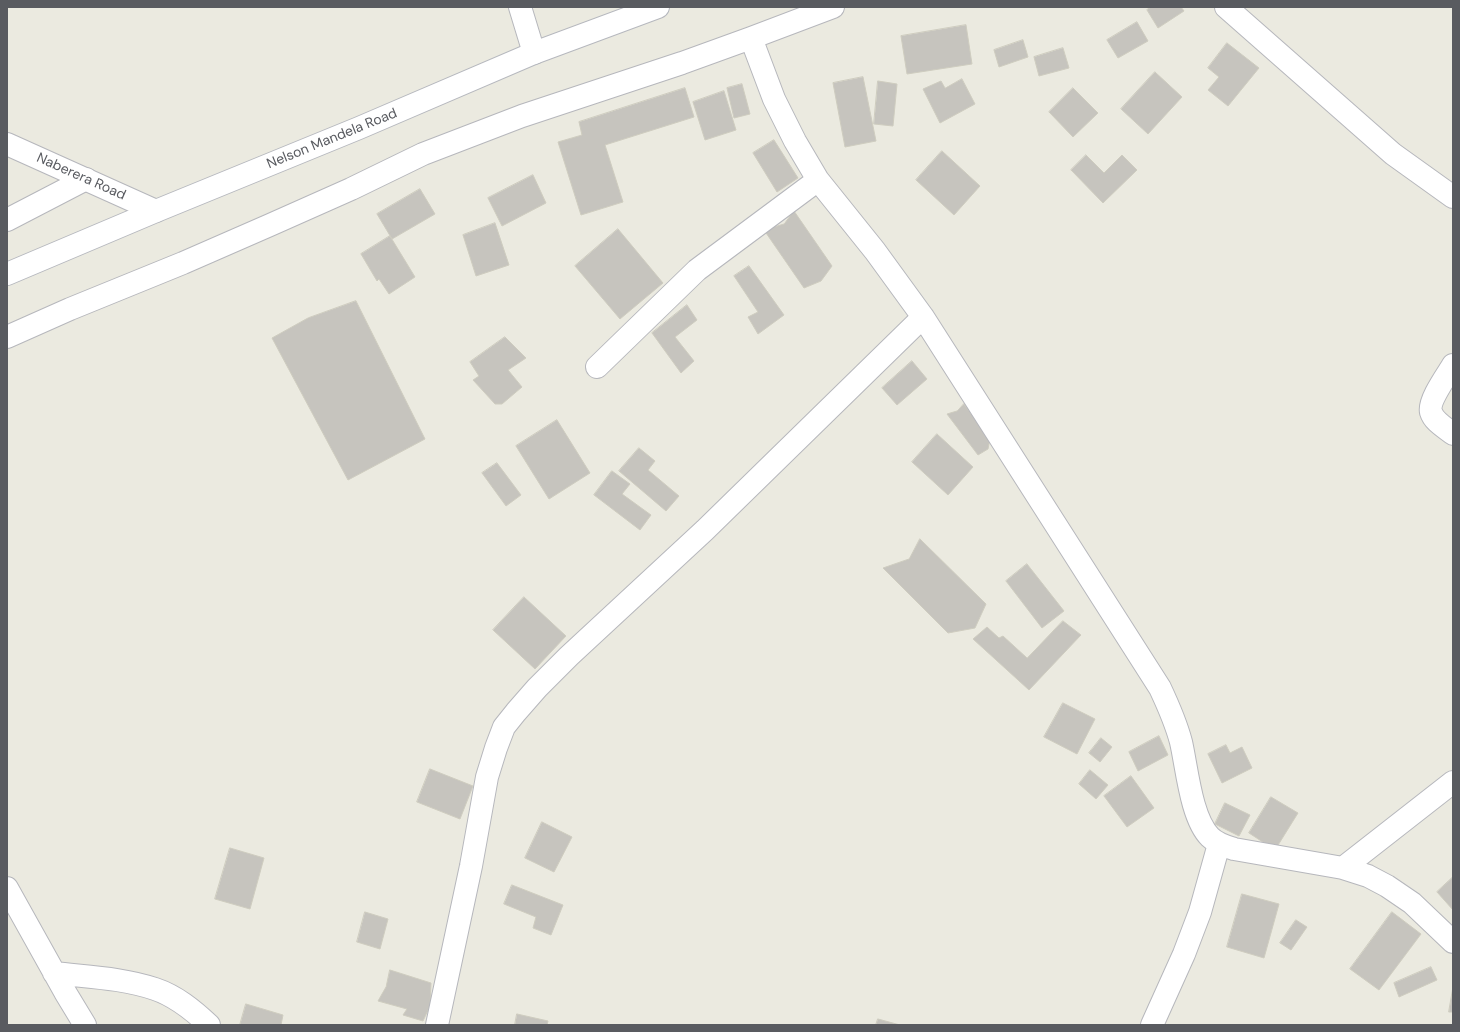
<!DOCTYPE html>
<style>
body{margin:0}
#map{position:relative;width:1460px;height:1032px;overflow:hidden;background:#ebeae0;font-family:"DM Sans",sans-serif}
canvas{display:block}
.frame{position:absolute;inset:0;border:8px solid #595b60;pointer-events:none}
</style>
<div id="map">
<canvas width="1460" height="1032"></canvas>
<div class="frame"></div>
</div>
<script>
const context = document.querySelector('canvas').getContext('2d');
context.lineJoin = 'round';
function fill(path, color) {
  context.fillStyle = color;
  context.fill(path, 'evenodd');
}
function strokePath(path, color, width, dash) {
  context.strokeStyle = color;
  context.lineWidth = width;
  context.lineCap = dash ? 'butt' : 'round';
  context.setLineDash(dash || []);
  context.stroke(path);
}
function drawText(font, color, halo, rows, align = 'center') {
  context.font = font + ' "DM Sans",sans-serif';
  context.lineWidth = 3;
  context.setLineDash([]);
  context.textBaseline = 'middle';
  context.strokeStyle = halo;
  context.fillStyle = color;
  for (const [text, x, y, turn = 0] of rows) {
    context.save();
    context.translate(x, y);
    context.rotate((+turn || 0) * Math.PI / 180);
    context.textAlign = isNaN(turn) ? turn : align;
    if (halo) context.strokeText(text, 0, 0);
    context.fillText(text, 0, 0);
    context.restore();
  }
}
const building = new Path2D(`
 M1151,7H1181L1184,11L1158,28L1147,10Z
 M1137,22L1148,41L1118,58L1107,40Z
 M966,25L972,64L907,74L901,36Z
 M1023,40L1028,57L999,67L994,50Z
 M1227,43L1259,68L1228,106L1208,90L1219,77L1208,68Z
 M1063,48L1069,68L1039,76L1034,57Z
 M1155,72L1182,97L1148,134L1121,109Z
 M863,77L876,141L845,147L833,83Z
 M962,79L975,104L940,123L923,89L941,81L945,88Z
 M878,81L897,84L893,126L874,124Z
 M742,84L750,114L734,118L727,88Z
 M685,88L694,117L605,145L623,202L581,215L558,142L582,135L579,122Z
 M1073,88L1098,113L1073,137L1049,112Z
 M724,91L736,130L705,140L693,102Z
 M774,140L798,178L777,192L753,153Z
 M942,151L980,186L954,215L916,180Z
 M1086,155L1104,173L1122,155L1137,170L1103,203L1071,170Z
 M533,175L546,203L502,226L488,198Z
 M420,189L435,214L392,239L377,214Z
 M794,211L832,266L821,281L804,288L764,230L784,224Z
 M495,223L509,265L476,276L463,235Z
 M618,229L663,283L620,319L575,266Z
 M390,236L415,277L389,294L379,279L377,281L361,254Z
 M749,266L784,315L758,334L748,317L758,312L734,276Z
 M356,301L425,439L348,480L272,338L308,318Z
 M687,305L697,320L675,337L694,361L681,373L652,333Z
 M505,337L526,358L508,370L522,387L502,404H495L473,380L479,376L470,362Z
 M912,361L927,379L897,405L882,388Z
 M964,404L990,439L988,449L978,455L947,414L957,411Z
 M557,420L590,473L549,499L516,446Z
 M937,434L973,467L948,495L912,462Z
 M639,448L655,461L648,470L679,496L666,511L619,471Z
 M497,463L521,495L506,506L482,473Z
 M612,471L630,484L622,494L651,515L640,530L594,495Z
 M920,539L986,604L975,628L948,633L883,568L909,559Z
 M1027,564L1064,611L1042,628L1006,581Z
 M524,597L566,636L535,669L493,630Z
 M1063,621L1081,635L1029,690L973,639L987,627L999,638L1003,636L1027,658Z
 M1063,703L1095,719L1077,754L1044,737Z
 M1159,736L1168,755L1138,771L1129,752Z
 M1101,738L1112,747L1100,762L1089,753Z
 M1226,745L1230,753L1242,747L1252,768L1222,783L1208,754Z
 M430,769L473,786L460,819L417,802Z
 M1090,770L1108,785L1096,799L1079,784Z
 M1131,776L1154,808L1127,827L1104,796Z
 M1271,797L1298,813L1275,850L1249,833Z
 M1225,803L1250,815L1239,836L1215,824Z
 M542,822L572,837L554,872L525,858Z
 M230,848L264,858L250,909L215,899Z
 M1453,877V910L1437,892Z
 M512,885L563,905L551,935L533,928L536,917L504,904Z
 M1242,894L1279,904L1264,958L1227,947Z
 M365,912L388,919L380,949L357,942Z
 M1392,912L1421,934L1379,990L1350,969Z
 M1296,920L1307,927L1291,950L1280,943Z
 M1431,967L1437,980L1399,997L1394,983Z
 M390,970L431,983L430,1006L423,1021L403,1015L407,1009L378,1001L386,987Z
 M1453,987V1012H1449Z
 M246,1004L283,1015L281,1025H240Z
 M517,1014L548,1021L547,1025H515Z
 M878,1019L900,1025H876Z`);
fill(building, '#c6c4be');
strokePath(building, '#ceccbf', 1);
const minor = new Path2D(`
 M520,7L534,53
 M1226,7L1393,154L1453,197
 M751,38L774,99L795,141L818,180L875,251L923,317L1160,688C1168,705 1176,723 1181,742C1187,768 1191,818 1210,837C1217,844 1225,846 1234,849L1343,868L1368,876L1387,886L1412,903L1453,942
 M7,220L86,179
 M7,337L70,309L183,263L270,225L351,189L423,154L522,116L682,63L751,38L833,7
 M1453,365C1447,375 1428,401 1431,412C1434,422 1446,428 1453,434
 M597,367L697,270L818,180
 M1343,868L1453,782
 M7,888L65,992L85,1025
 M54,973C88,977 123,978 155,989C176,996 193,1010 209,1025
 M437,1025L471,866L487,777L496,748L504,727L516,712L537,688L569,656L705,530L923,317
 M1152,1025L1184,954L1200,912L1219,844`);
const tertiary = new Path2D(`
 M7,144L156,211`);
const secondary = new Path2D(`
 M7,274L156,211L359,128L534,53L658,7`);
strokePath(minor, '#b6b7bc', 24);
strokePath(tertiary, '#b6b7bc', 24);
strokePath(secondary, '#b6b8be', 24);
strokePath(minor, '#fff', 22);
strokePath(tertiary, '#fff', 22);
strokePath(secondary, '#fff', 22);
drawText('14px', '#595b60', '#fff', [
 ["Nelson Mandela Road",332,139,-22],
 ["Naberera Road",81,177,24]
]);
</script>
